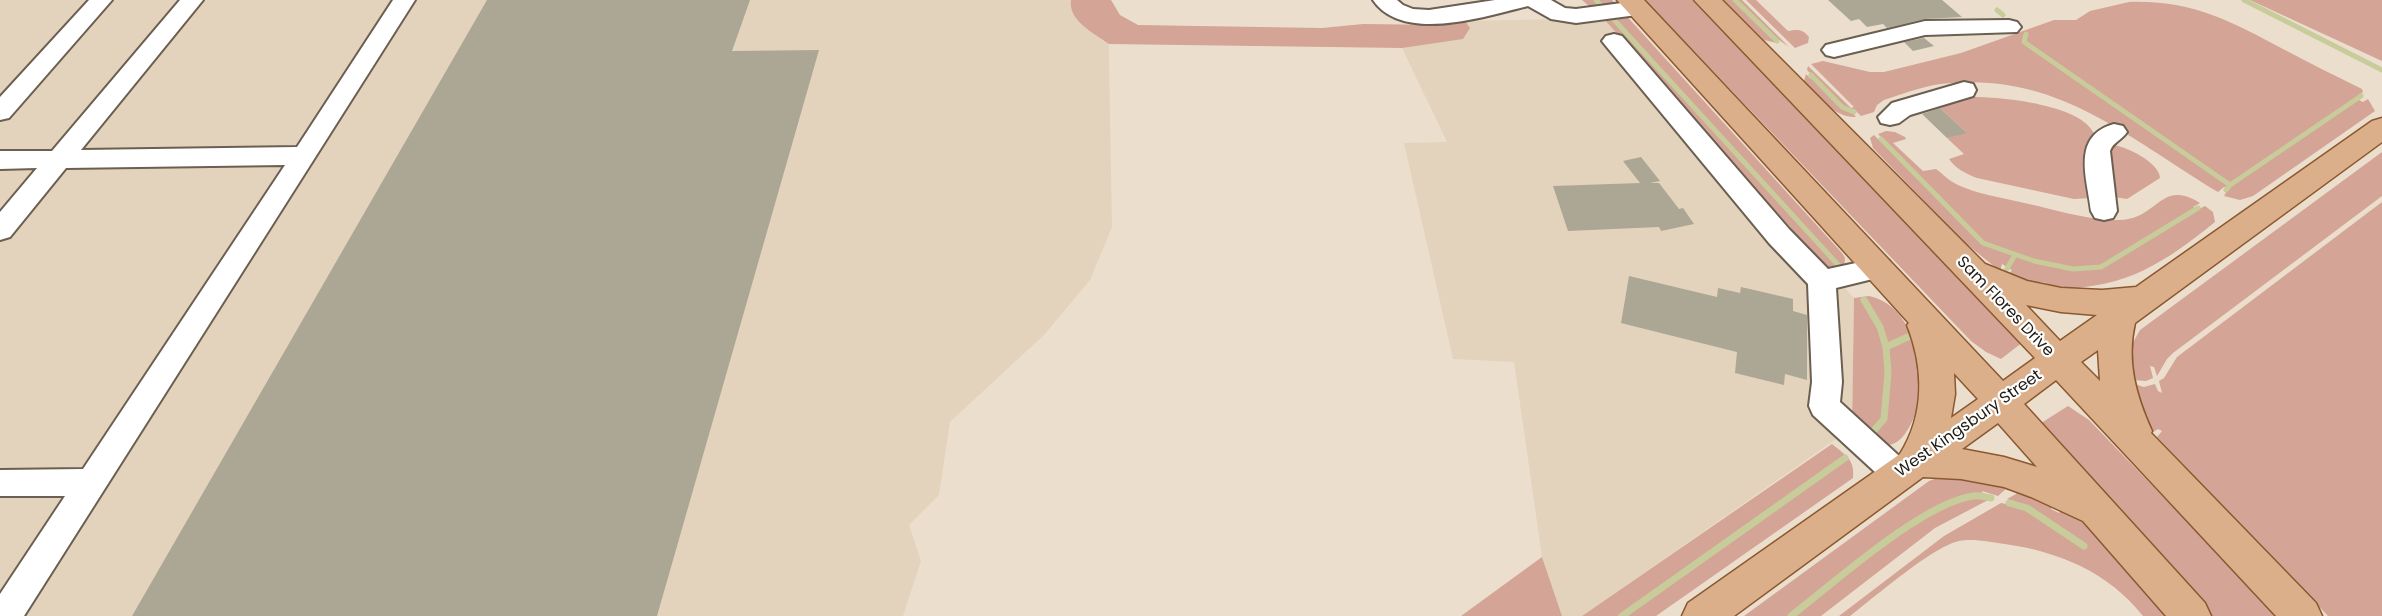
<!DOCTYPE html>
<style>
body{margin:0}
canvas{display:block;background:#ebdecd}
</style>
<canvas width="2382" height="616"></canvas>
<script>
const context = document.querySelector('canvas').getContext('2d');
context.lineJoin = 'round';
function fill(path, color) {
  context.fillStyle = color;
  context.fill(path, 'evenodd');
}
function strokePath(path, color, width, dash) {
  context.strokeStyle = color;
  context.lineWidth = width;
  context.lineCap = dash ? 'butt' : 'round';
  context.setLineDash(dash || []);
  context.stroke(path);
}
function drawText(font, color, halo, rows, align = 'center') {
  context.font = font + ' Poppins,sans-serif';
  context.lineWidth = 4.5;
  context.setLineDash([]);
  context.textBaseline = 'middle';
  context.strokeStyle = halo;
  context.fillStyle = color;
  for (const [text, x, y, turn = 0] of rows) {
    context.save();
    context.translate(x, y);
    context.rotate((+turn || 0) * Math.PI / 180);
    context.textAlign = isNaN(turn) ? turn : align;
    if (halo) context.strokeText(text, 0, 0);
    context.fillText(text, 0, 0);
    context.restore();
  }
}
fill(new Path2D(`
 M0,0H1108L1112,227L1090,280L1044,335L950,422L939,495L909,525L921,561L903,616H0Z
 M1603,18L1854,298L1852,428L1582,616H1562L1542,557L1514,362L1453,359L1404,143L1447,142L1402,48L1465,21Z`), '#e4d3bc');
fill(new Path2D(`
 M1071,0H1111L1120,15L1138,25L1322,28L1363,24L1441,25L1465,21L1470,28L1463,39L1402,48L1109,44C1094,33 1068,21 1071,0Z
 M1582,0H1612L1842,253L1845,258L1844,268L1831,273L1603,18Z
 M1645,0H1692L2023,342L2001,359L1986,352L1971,341Z
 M1724,0H1742L1789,47L1775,37L1772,38L1777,43L1764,40Z
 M1746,0H1756L1788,31C1797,29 1803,29 1809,37L1808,43L1795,48Z
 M2250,0H2382V61Z
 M2129,2C2192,0 2230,21 2283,49C2309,63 2336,76 2362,89L2363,92L2355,98L2363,102L2368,99L2375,111L2253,196L2240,200L2224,196L2228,189L2224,187L2218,192C2131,140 2061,74 1951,83C1928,84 1906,93 1884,100L1877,105L1874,112L1861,116L1854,109L1850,110L1856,117C1834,118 1818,95 1804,81L1806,74L1811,79L1815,78L1807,70L1808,66L1851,108L1854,107L1811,64L1823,61L1870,72H1884L1961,53L2054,20H2076L2090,11Z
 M1975,97C2002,97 2083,105 2094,134L2090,198L2074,199L1977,178C1966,174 1955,168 1949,159L1964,154L1947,138L1966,132L1938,106Z
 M1886,131L1895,132L1905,137L1906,139L1893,143L1923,171L1936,169C1943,174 1949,181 1958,185C1977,194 1999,197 2020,202C2050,208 2088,221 2119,220C2158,220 2160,178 2200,203L2193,207L2197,210L2205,206L2213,212L2215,222C2162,265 2121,291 2051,288L2046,283L2040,282L2036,285L2008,275L2012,270L2002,264L2000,271L1964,242L1873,148L1870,138L1874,135L1881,142L1885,141L1878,134Z
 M2111,145C2125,145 2160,163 2160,178L2127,199L2114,197L2103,147Z
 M2382,152V196L2173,353L2167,359L2157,376L2154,367L2150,366L2153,378L2146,381L2133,380C2125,358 2129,349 2140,330Z
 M2382,202V616H2328L2157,437L2162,431L2158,429L2153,432L2145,422L2134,384L2144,387L2155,384L2158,391L2162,393L2159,381L2164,378L2177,357Z
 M1869,296C1906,304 1915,344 1925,374L1918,376V379L1924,384C1920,401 1908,453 1881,444C1871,441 1861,433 1852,428L1854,298Z
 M2068,406L2089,420L2278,616H2210L2038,425Z
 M1832,444C1845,455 1855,459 1853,478L1656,616H1582Z
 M1945,475L2008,487L1998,496L1982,491L1984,497L1990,499L1935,528L1821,616H1744L1929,481Z
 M2019,488L2056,501L2051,509L2059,513L2062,507C2100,527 2137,583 2165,616H2143C2108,572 2060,552 2005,544C1991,542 1973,538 1959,541C1932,547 1875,597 1850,616H1839L1944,536L2001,503L2016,506L2014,501L2007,499L2016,494Z
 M1542,557L1562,616H1461Z`), '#d4a496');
strokePath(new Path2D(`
 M1596,0L1840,267
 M1735,0L1777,41
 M2244,0L2382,70
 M1997,10L2003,15
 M2026,34L2024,42L2230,185L2226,190
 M1811,75L1842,107L1854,112
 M1881,139L1983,243L2034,261L2073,269L2101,267L2198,208
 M2230,185L2361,96
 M2005,272L2015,255`), '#c7cc9a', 5);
strokePath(new Path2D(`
 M1864,300L1880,327L1886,347L1888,373L1884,419L1869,436
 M1886,347L1910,336
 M2009,503L2027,508L2084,546
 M1622,616L1845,458
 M1791,616C1834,583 1921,504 1973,496C1979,495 1985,497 1991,498`), '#c7cc9a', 7);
fill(new Path2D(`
 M487,0H750L732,51L819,50L657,616H132Z
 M1828,0H1942L1962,17L1924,19L1887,28L1883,24L1867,27L1859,19L1851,21Z
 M1924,38L1934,46L1913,51L1904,42Z
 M1940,108L1967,133L1947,138L1922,114Z
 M1641,157L1660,181L1650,183H1659L1679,209L1683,208L1694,224L1661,231L1659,227L1568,231L1553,186L1640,183L1623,161Z
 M1629,276L1717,297L1718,288L1740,293L1741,287L1793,299V311L1807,315V380L1785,374L1784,385L1735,373L1737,352L1621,323Z`), '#aca694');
const minor = new Path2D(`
 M89,0H112L9,118L0,120V97Z
 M180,0H203L81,150L297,147L393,0H415L24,616H0V594L65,496H0V470L83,469L285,165L66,168L10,237L0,240V212L37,168L0,169V151H52Z
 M1373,0H1397L1403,5L1413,9L1429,10L1495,0H1551L1565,8L1576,9L1637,1L1645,3L1648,8L1645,13L1637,15L1576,23L1551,19L1528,6C1486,16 1403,44 1373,0Z
 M2009,20L2017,22L2021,27L2017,32L1925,35L1834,57L1826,55L1822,50L1826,45L1925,21Z
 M1614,34L1622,36L1789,229L1828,269L1879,258L1889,261L1893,268L1889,275L1836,288L1842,382L1840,402L1909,465L1914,474L1909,483L1898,487L1887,483L1813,415L1809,406L1812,382L1808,284L1769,243L1606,46L1602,41L1606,36Z
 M1964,82L1973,84L1976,90L1973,96L1910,115L1899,123L1890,125L1881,123L1878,117L1892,103Z
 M2114,124L2123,126L2127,132C2122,140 2113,142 2110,151L2117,211L2113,218L2104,220L2095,218L2091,211C2087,177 2071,136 2114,124Z`);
const major = new Path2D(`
 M1617,0H1644L2003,381L2035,358L1694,0H1722L1985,264L2027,281L2061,288L2102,290L2136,287L2372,121L2382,118V142L2135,323C2126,361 2136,396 2152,431L2151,433L2316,603L2322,616H2276L2056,380L2024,404L2205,603L2211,616H2166L2083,521L2031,497L2004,487L1961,479L1923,477L1734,616H1682L1688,603L1900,454C1925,414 1924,368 1907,325L1909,323ZM2026,305L2061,312L2097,315L2060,341ZM2098,350L2100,381L2081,362ZM1954,373L1978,399L1951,418L1955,394ZM1998,423L2037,467L2004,457L1962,449Z`);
strokePath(minor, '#6a5f50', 4);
strokePath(major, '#8b582f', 3);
fill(minor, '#fff');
fill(major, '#dcaf8b');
drawText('16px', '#1f1b15', '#fff', [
 ["Sam Flores Drive",2005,307,46],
 ["West Kingsbury Street",1969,424,-35]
]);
</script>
